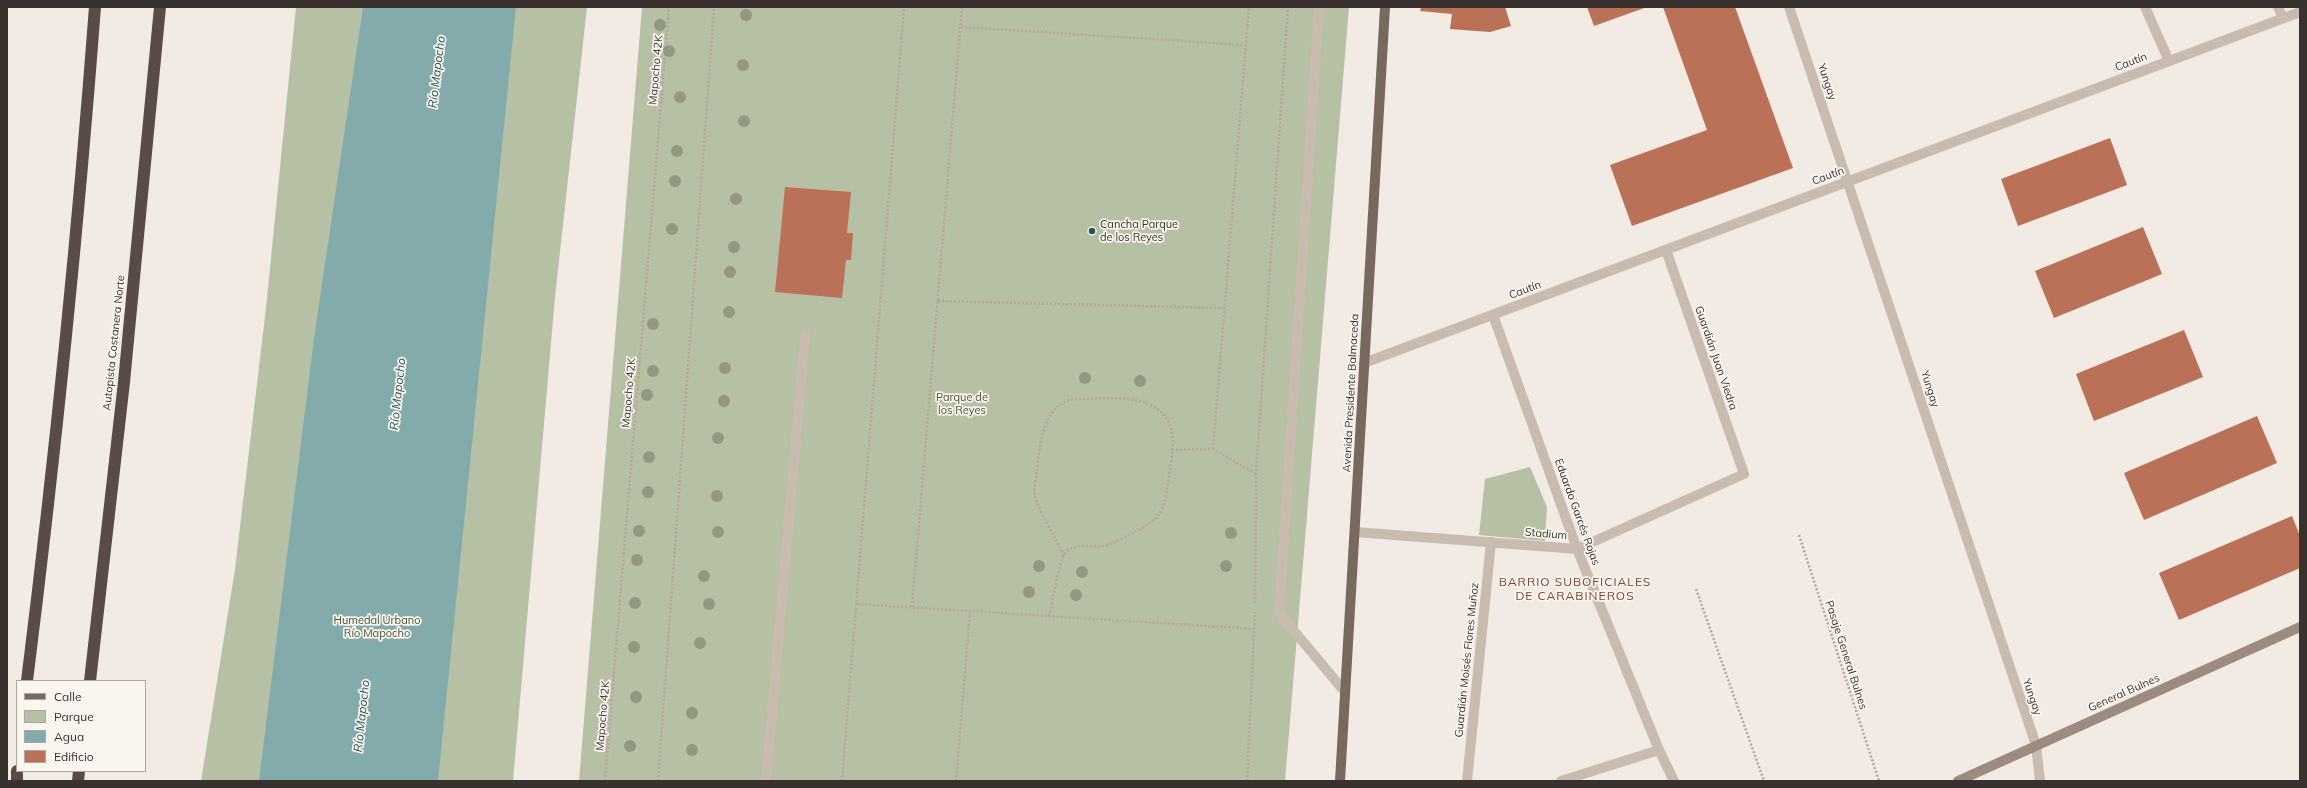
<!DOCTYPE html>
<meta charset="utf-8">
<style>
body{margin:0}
#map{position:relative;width:2307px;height:788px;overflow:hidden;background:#f2ebe3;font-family:Mulish,sans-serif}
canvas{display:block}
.frame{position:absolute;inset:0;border:8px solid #39312d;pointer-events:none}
.legend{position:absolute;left:16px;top:680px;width:130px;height:92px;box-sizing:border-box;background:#faf5ef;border:1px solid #ada7a1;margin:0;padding:5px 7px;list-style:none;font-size:12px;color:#39312d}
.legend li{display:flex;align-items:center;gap:8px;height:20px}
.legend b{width:20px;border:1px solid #ada7a1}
</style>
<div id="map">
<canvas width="2307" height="788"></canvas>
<div class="frame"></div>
<ul class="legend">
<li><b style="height:5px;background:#79685f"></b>Calle</li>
<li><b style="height:11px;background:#b6c0a4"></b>Parque</li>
<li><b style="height:11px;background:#84abac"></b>Agua</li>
<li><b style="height:11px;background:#bb7058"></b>Edificio</li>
</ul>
</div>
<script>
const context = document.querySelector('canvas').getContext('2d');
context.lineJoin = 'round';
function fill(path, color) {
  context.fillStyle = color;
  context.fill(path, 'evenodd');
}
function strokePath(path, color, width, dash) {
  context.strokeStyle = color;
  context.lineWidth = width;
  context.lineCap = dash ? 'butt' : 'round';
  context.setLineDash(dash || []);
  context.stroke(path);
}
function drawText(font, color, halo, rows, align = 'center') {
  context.font = font + ' Mulish,sans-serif';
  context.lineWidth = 3.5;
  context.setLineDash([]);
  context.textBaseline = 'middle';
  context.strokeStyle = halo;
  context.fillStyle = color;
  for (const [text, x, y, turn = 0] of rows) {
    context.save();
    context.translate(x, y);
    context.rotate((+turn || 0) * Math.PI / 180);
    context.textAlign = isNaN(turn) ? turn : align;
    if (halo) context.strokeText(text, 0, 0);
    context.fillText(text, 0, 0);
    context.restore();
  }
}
fill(new Path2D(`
 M296,7H587L555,297L513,781H201L235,569L266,308Z
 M642,7H1349L1285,781H579Z
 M1530,467L1547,507L1545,541L1479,535L1485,479Z`), '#b6c0a4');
fill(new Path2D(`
 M363,7H516L438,781H259L314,338Z`), '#84abac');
fill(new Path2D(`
 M1421,7H1505L1511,26L1490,32L1450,29L1452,14L1420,11Z
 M1587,7H1647L1594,26Z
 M1663,7H1735L1793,168L1632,226L1610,165L1707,130Z
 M2110,138L2127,185L2018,226L2001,179Z
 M785,187L851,192L847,233H853L851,260H846L842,298L775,292Z
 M2143,227L2162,274L2054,318L2035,271Z
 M2184,330L2203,377L2094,421L2076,374Z
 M2257,416L2277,463L2144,520L2124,473Z
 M2292,516L2300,536V568L2179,620L2159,573Z`), '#bb7058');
strokePath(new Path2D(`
 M961,27L1246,45
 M938,301L1224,308
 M1213,449L1249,7
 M1172,450L1213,449L1256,474
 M1799,535L1879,781
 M1696,589L1764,781
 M1255,603L1256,474L1288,7
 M857,604L1255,629
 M912,607L962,7
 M1049,616C1052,605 1059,562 1064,555C1073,541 1090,548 1103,546C1111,545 1152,524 1156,518C1167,505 1167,485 1170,469C1172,455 1176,435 1168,421C1152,392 1107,399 1079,399C1044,399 1039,444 1037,472C1036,479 1033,489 1035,496C1038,510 1057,541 1064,555
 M605,781L669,7
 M658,781L714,7
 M842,781L904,7
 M956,781L970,611
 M1247,781L1255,612`), '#b5a69a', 2.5, [2, 2]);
strokePath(new Path2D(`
 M1319,7L1279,613L1345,692
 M766,781L805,336`), '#c9bbaf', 10);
strokePath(new Path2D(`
 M1789,7L2036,745L2040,781
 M2145,7L2169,61
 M2278,7L2283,18
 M1493,315L1577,549L1659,750L1674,781
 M1364,363L2300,12
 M1355,532L1577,549L1744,474L1666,250
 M1467,781L1491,542
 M1561,781L1659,750`), '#c9bbaf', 10);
strokePath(new Path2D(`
 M1958,781L2300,627`), '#9d8b81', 10);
strokePath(new Path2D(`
 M1340,781L1385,7`), '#79685f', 10);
strokePath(new Path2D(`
 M27,681C55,457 78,232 95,7
 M90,681L124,382L160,7
 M17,781V771
 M78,781L79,771`), '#594b45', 12);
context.fillStyle = '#949882';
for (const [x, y] of [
 [746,15],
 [660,25],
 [669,51],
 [743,65],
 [680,97],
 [744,121],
 [677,151],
 [675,181],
 [736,199],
 [672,229],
 [734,247],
 [730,272],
 [729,312],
 [653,324],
 [725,368],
 [653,371],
 [1085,378],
 [1140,381],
 [647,395],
 [724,401],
 [718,438],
 [649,457],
 [648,492],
 [717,496],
 [639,531],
 [718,532],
 [1231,533],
 [637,560],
 [1039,566],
 [1226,566],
 [1082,572],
 [704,576],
 [1029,592],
 [1076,595],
 [635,603],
 [709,604],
 [700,643],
 [634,647],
 [636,697],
 [692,713],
 [630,746],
 [692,750]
]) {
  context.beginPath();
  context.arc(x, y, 6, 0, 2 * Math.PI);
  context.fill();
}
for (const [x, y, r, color] of [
 [1092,231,4,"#265457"]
]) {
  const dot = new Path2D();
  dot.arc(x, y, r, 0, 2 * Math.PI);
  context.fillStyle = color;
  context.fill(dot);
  strokePath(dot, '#faf5ef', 1.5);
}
drawText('11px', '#39312d', '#faf5ef', [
 ["Cautín",2131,62,-21],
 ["Mapocho 42K",656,70,-85],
 ["Yungay",1827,82,71],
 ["Cautín",1828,176,-21],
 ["Cautín",1525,290,-21],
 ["Autopista Costanera Norte",114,343,-84],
 ["Guardián Juan Viedra",1716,358,71],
 ["Yungay",1930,389,72],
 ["Mapocho 42K",629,393,-85],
 ["Avenida Presidente Balmaceda",1351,393,-87],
 ["Eduardo Garcés Rojas",1577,512,70],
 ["Stadium",1546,534,5],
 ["Pasaje General Bulnes",1846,655,72],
 ["Guardián Moisés Flores Muñoz",1467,660,-84],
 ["General Bulnes",2124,693,-24],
 ["Yungay",2032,697,71],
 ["Mapocho 42K",603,716,-85]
]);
drawText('11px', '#39312d', '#faf5ef', [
 ["Cancha Parque",1100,225],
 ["de los Reyes",1100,238]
], 'left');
drawText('11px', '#485533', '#faf5ef', [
 ["Parque de",962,398],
 ["los Reyes",962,411],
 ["Humedal Urbano",377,621],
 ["Río Mapocho",377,634]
]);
drawText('italic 12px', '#265457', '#faf5ef', [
 ["Río Mapocho",437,72,-83],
 ["Río Mapocho",398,394,-84],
 ["Río Mapocho",362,716,-84]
]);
context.letterSpacing = '1px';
drawText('12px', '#81412d', '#faf5ef', [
 ["BARRIO SUBOFICIALES",1575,582],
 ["DE CARABINEROS",1575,596]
]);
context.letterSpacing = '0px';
</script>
